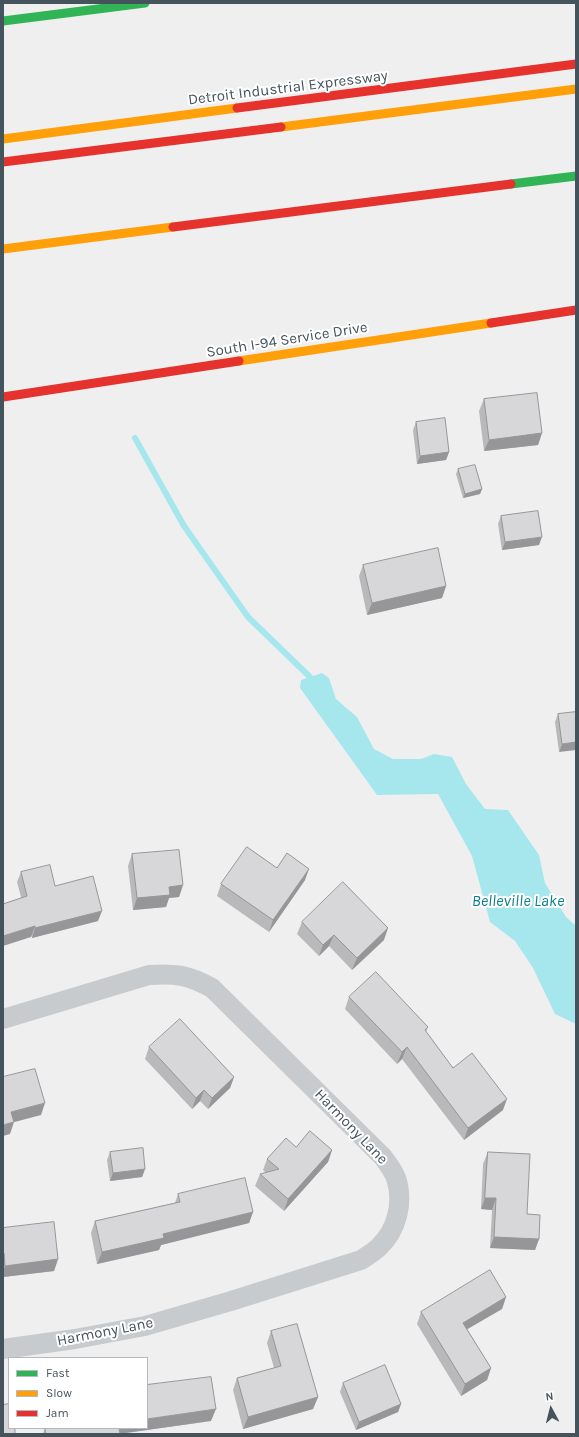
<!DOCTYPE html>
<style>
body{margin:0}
#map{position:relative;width:579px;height:1437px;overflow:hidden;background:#f0efef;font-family:Karla,sans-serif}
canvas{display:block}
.frame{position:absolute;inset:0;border:4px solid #45535c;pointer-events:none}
.legend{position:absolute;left:8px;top:1357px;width:140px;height:72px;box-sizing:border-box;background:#fff;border:1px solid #b5babe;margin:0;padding:5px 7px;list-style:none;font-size:12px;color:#45535c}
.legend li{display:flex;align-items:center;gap:8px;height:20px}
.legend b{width:20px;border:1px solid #b5babe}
.north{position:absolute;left:531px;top:1389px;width:40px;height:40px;-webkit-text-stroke:3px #fff;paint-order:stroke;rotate:353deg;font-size:11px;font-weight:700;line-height:16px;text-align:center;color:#45535c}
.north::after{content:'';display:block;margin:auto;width:14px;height:18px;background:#45535c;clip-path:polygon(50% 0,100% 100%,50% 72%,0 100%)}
</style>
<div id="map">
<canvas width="579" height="1437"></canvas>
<div class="frame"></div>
<ul class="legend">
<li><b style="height:5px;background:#30b455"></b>Fast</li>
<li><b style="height:5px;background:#ff9f0a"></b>Slow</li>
<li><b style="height:5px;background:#e5322d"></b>Jam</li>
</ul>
<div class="north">N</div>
</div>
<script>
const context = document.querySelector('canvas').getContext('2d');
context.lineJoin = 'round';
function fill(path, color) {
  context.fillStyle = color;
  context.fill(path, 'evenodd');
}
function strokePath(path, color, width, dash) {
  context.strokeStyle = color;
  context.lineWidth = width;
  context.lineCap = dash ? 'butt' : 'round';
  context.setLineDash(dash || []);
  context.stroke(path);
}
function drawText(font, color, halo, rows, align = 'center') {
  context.font = font + ' Karla,sans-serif';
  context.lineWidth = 4;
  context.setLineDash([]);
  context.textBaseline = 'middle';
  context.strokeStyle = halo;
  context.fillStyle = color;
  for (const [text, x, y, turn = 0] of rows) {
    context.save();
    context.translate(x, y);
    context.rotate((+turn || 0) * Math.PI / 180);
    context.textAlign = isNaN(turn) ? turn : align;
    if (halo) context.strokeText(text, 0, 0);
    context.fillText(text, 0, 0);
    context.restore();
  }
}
fill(new Path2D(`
 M322,673L329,678L336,699L357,717L374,749L393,759H421L434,754L452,757L466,784L485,809L508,810L539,855L545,883L566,917L576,926V1024L555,1014L533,968L515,941L490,922L472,856L438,794L377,795L300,688L301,680Z`), '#a6e7ee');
strokePath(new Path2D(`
 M135,438L184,526L248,617L310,677L314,684`), '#a6e7ee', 6);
strokePath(new Path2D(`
 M3,1019L149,975C176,973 188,975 212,988L383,1157C388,1164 393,1170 396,1178C404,1202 397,1230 379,1247C374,1252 367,1256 361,1260L231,1301L145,1326L75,1339L3,1349`), '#c8cbcd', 20);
strokePath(new Path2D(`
 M3,21L145,3
 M511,184L576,176`), '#30b455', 9);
strokePath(new Path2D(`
 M281,127L576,89
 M3,139L237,108
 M3,249L173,227
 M239,361L491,323`), '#ff9f0a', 9);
strokePath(new Path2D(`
 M237,108L576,64
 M3,162L281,127
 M173,227L511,184
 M491,323L576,310
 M3,397L239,361`), '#e5322d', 9);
fill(new Path2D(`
 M484,399L542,433L538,445L484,451L479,411Z
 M416,422L449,452L446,460L417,464L413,430Z
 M458,469L482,489L480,494L463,498L456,474Z
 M501,516L539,545L502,550L498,524Z
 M363,565L446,586L442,598L367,615L359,576Z
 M576,712L559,752L555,722L558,714Z
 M132,854L183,885L179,897L169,898L166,907L133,910L128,866Z
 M277,868L305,880L269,932L217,896L221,884Z
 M21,872L55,886L98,921L32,938L17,882Z
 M302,922L384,940L352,970L329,946L319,956L297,934Z
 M349,997L428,1027L426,1032L453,1068L503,1110L464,1140L402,1059L397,1064L345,1009Z
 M149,1047L234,1077L230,1088L208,1109L200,1101L192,1109L145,1059Z
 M296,1147L332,1150L328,1162L284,1211L255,1186L260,1174L266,1173L263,1170L267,1159Z
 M110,1152L145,1169L142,1177L110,1181L107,1160Z
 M488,1152L527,1214L539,1239L535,1250L490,1248L492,1210L481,1209L483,1164Z
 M178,1194L253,1212L249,1223L161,1245L159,1250L97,1264L91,1233L95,1221L175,1203Z
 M3,1228L58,1259L54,1271L3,1277Z
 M506,1297L502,1309L467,1329L491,1368L487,1380L461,1396L417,1324L421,1312Z
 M271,1331L318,1397L313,1409L243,1429L233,1390L237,1378L274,1368L267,1343Z
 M343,1383L401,1404L398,1412L356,1430L340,1392Z
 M211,1421L120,1434H43L45,1428H147Z`), '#b9b9bb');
fill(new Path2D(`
 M542,433L538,445L484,451L489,440Z
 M449,452L446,460L417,464L420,456Z
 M482,489L480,494L463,498L465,494Z
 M542,537L539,545L502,550L505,542Z
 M446,586L442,598L367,615L372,603Z
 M576,742V750L559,752L562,744Z
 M309,869L305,880L269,932L273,920Z
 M183,885L179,897L169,898L166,907L133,910L137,898L169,887Z
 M102,911L98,921L32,938L35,928Z
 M35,926L31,937L3,946V936Z
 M388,928L384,940L352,970L357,958Z
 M334,935L329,946L319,956L323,945Z
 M407,1047L402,1059L397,1064L402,1052Z
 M234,1077L230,1088L208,1109L212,1098Z
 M204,1090L200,1101L192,1109L196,1098Z
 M507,1099L503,1110L464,1140L468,1128Z
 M45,1103L41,1115L7,1124L11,1112Z
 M14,1122L10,1134L3,1136V1125Z
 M332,1150L328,1162L284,1211L288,1199Z
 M145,1169L142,1177L110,1181L113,1173Z
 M485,1198H496L492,1210L481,1209Z
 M253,1212L249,1223L161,1245L159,1250L97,1264L102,1252L163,1234Z
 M494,1237L539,1239L535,1250L490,1248Z
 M58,1259L54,1271L3,1277V1271L5,1266Z
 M506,1297L502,1309L459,1334L463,1323Z
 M491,1368L487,1380L461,1396L465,1384Z
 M318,1397L313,1409L243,1429L248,1417Z
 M401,1404L398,1412L356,1430L359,1422Z
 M216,1409L211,1421L117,1434L116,1428H147V1419Z`), '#969698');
const building = new Path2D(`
 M537,393L542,433L489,440L484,399Z
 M445,418L449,452L420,456L416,422Z
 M475,465L482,489L465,494L458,469Z
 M538,511L542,537L505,542L501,516Z
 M438,548L446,586L372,603L363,565Z
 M576,712V742L562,744L558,714Z
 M247,847L277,868L287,853L309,869L273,920L221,884Z
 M179,850L183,885L169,887L170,895L137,898L132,854Z
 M50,865L55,886L93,876L102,911L35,928V926L3,936V904L27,896L21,872Z
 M343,882L388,928L357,958L334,935L323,945L302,922Z
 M376,972L428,1027L425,1030L453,1068L472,1053L507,1099L468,1128L407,1047L402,1052L349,997Z
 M180,1019L234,1077L212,1098L204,1090L196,1098L149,1047Z
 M35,1069L45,1103L11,1112L14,1122L3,1125V1077Z
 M310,1131L332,1150L288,1199L260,1174L279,1169L267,1159L286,1138L296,1147Z
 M143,1148L145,1169L113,1173L110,1152Z
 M488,1152L530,1154L527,1214L540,1215L539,1239L494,1237L496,1198H485Z
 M245,1178L253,1212L163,1234L164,1238L102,1252L95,1221L180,1202L178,1194Z
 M54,1222L58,1259L5,1266L4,1253H3V1228Z
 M490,1270L506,1297L463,1323L491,1368L465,1384L421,1312Z
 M297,1324L318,1397L248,1417L237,1378L281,1366L271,1331Z
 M385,1365L401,1404L359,1422L343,1383Z
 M211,1377L216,1409L147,1419V1385Z
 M9,1404V1428H15V1434H3V1405Z
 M45,1428H119L120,1434H46Z`);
fill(building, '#d7d7d9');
strokePath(building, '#969698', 1);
drawText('15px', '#45535c', '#fff', [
 ["Detroit Industrial Expressway",288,88,-7],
 ["South I-94 Service Drive",287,340,-9],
 ["Harmony Lane",351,1127,46],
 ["Harmony Lane",105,1332,-11]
]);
drawText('italic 16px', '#0b7f8c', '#fff', [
 ["Belleville Lake",518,901]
]);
</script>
